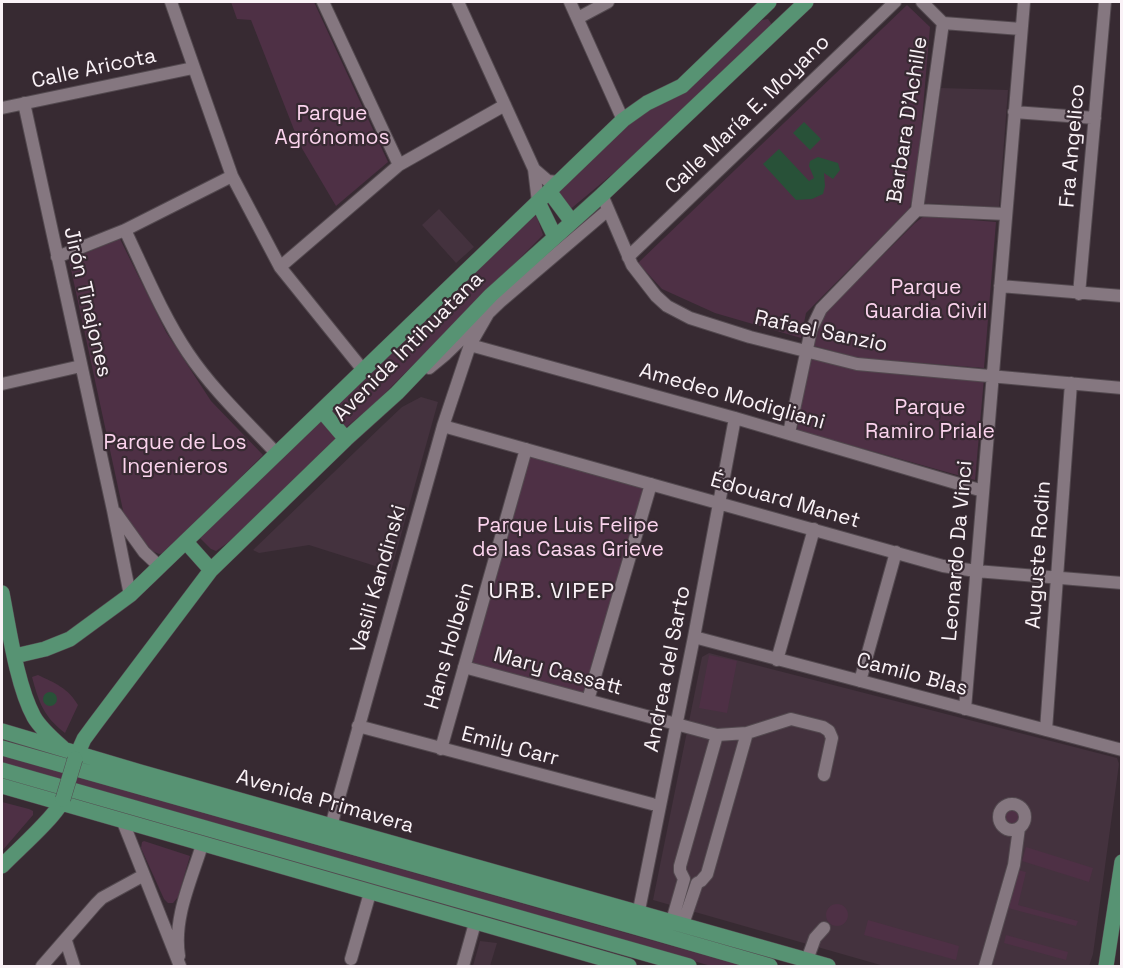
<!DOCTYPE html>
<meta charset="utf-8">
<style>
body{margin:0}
#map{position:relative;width:1123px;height:968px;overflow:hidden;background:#372a32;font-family:"Space Grotesk",sans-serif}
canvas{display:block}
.frame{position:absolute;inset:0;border:3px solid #faf2f7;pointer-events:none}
</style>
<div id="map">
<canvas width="1123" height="968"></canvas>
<div class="frame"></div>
</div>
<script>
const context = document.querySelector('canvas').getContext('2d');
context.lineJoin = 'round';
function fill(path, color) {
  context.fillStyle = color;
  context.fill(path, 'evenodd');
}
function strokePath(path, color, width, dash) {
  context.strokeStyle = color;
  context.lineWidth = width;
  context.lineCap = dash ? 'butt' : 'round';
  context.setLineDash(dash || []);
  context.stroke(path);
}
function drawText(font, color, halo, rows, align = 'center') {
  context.font = font + ' "Space Grotesk",sans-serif';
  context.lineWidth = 4.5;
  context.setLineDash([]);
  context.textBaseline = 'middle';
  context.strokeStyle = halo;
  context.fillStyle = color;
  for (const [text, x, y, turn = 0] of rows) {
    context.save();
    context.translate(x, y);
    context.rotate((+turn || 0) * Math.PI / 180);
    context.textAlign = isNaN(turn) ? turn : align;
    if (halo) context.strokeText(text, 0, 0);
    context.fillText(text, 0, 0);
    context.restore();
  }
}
fill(new Path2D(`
 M941,88L1008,90L999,207L924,203Z
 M439,209L474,247L456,263L422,225Z
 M421,397L438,402L391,571L309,545L259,553L253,550L384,424L402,407Z
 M709,653L1117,758L1119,764L1093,954L1089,966H884L653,900L702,657Z
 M480,941L497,943L490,966H473Z`), '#44323e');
fill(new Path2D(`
 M231,2H314L388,162L336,206L300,145L251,20L237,19Z
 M907,5L930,27L916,189L909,209L806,313L801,338L715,313L662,289L638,263Z
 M768,19L773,26L628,161L567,212L556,193L637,117L695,81L762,20Z
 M533,215L537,217L543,235L375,403L344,429L328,412Z
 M924,216L996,222L984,368L859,358L811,345L817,325L826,312L915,223Z
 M120,239L166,332L211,401L263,455L165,553L159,554L152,551L124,515L69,260Z
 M810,355L984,378L975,480L797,430Z
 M322,419L338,436L236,537L216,551L211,549L197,535Z
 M528,454L646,486L585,695L469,664Z
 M709,655L737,661L727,713L699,708Z
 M38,675C55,683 68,688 78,705L65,733C44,717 39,703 32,677Z
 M2,756L742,966H711L2,765Z
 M2,802L29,809L33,811V815L2,851Z
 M1005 817a7 7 0 1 1 14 0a7 7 0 1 1-14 0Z
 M144,841L190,856L178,897L173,903H168L164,899L141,848L142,842Z
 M1026,847L1093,868L1089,882L1022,861Z
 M1018,870L1026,872L1018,905L1078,921L1076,926L1008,908Z
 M826 915a11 11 0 1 1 22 0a11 11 0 1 1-22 0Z
 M868,920L959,946L956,960L864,935Z
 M1006,935L1068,952L1066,960L1004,943Z`), '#4e3045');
fill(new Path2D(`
 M804,122L821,139L810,150L793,133Z
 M779,149L809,181L814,178L809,166L810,161L818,157L838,163L840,170L833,179L824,173L825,186L823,194L812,199L796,200L763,164Z
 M43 699a7 7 0 1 1 14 0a7 7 0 1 1-14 0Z`), '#285138');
const minor = new Path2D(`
 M171,2L232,176L280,267L363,370
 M323,2L399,165
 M458,2L534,169L548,181L558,182
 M570,2L623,120
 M922,2L943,23L1021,29
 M578,18L608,2
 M24,103L113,510L130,595
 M2,108L193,68
 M1014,112L1095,118
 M534,169L538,202
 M602,195L632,265L656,296L667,306L690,318L750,337L857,364L1122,388
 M917,210L1006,214
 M125,230C144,270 163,316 188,353C212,389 246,421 276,453
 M57,257L125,230L232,176
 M628,257L895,2
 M280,267L399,165L505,105
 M1000,286L1122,296
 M1079,294L1105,2
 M470,345L735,418L983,491
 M429,368L446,354L500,302L608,210
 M2,384L81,366
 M443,426L943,566L976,571L1122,583
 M789,433L811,330L821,309L917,210L943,23
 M116,513L144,552L160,567
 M694,637L1122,750
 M777,660L814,529
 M464,667L717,735L747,733L791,719L823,727L829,731L832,738L824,775
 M860,681L896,552
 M588,700L651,484
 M965,709L1024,2
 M358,726L652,804
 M1046,730L1071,383
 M441,749L526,449
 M999 817a13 13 0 1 1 26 0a13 13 0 1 1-26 0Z
 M123,822L180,966
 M331,826L443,426L470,345L489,312
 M637,920L694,637L735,418
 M672,921L684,879L680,871V866L717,735
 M683,924L697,883L701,881L707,874L747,733
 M66,941L74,966
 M179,956C173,918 191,881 202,845
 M351,959L370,893
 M807,960L815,938L824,928
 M42,966L96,904L102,898L144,875
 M463,966L475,923
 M985,966L1014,865L1019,828`);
const major = new Path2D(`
 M549,191L572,222
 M538,202L555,237
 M322,411L346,439
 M186,542L211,570
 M2,593C9,629 17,686 34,717C41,729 53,739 63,748
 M15,656L45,649L70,639L130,595L623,120L647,103L682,86L769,2
 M2,731L140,772L828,966
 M2,748L635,927L770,966
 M75,759L84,739L95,724L211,570L346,439L397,393L491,295L602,195L806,2
 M2,770L689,966
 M2,786L629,966
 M2,866C15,852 58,815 63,799
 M1106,966L1122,862`);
strokePath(minor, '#53494f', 14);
strokePath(major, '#53494f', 16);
strokePath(minor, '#857780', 12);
strokePath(major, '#579373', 15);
const majorBridge = new Path2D(`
 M63,799L75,759`);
strokePath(majorBridge, '#53494f', 16, []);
strokePath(majorBridge, '#579373', 15);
drawText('21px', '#faf2f7', '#372a32', [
 ["Calle Aricota",94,69,-12],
 ["Calle María E. Moyano",748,115,-44],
 ["Barbara D'Achille",908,120,-81],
 ["Fra Angelico",1073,146,-85],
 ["Jirón Tinajones",87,302,77],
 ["Rafael Sanzio",821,332,12],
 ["Avenida Intihuatana",409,347,-45],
 ["Amedeo Modigliani",732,397,16],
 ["Édouard Manet",785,501,16],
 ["Leonardo Da Vinci",958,551,-85],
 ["Auguste Rodin",1039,555,-86],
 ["Vasili Kandinski",379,579,-74],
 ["Hans Holbein",450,646,-74],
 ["Andrea del Sarto",668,669,-79],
 ["Mary Cassatt",558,672,15],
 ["Camilo Blas",912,675,15],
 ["Emily Carr",510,747,15],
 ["Avenida Primavera",325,802,16]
]);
drawText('21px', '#fbd3ed', '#372a32', [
 ["Parque",332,114],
 ["Agrónomos",332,138],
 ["Parque",926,288],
 ["Guardia Civil",926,312],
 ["Parque",930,408],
 ["Ramiro Priale",930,432],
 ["Parque de Los",175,443],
 ["Ingenieros",175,467],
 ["Parque Luis Felipe",568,526],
 ["de las Casas Grieve",568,550]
]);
context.letterSpacing = '1.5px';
drawText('22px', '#faf2f7', '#372a32', [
 ["URB. VIPEP",552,592]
]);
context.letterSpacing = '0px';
</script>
